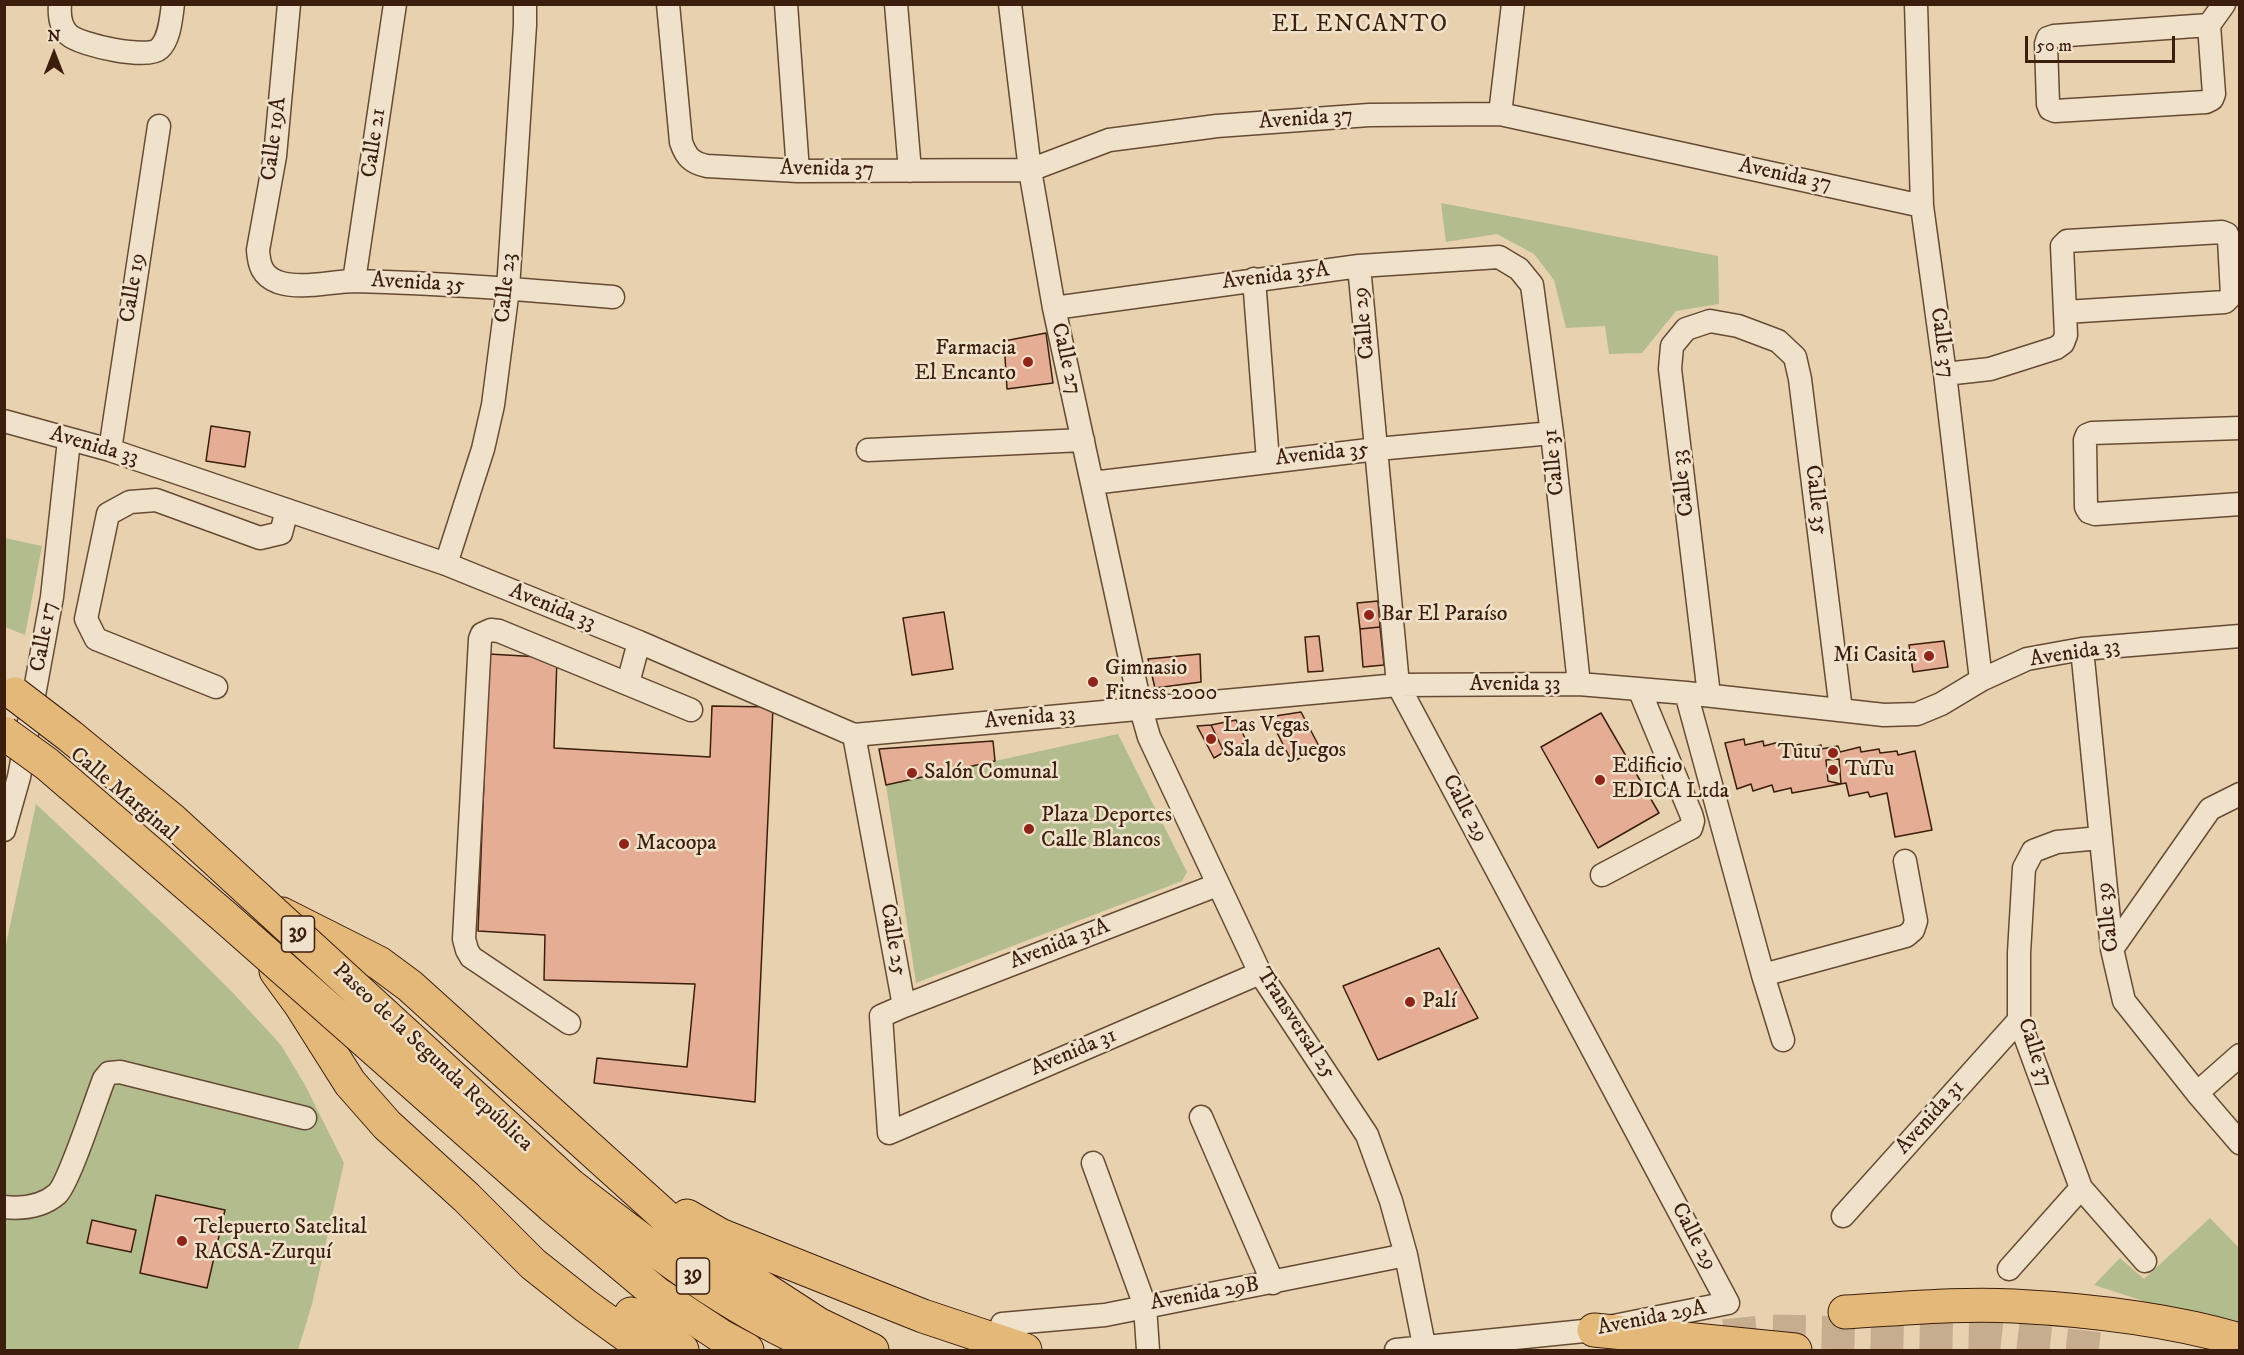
<!DOCTYPE html>
<meta charset="utf-8">
<style>
body{margin:0}
#map{position:relative;width:2244px;height:1355px;overflow:hidden;background:#e8d1af;font-family:"IM FELL DW Pica",serif}
canvas{display:block}
.frame{position:absolute;inset:0;border:6px solid #3b1e0b;pointer-events:none}
.north{position:absolute;left:24px;top:24px;width:60px;height:60px;-webkit-text-stroke:4px #f0e1cb;paint-order:stroke;rotate:0deg;font-size:16px;font-weight:700;line-height:24px;text-align:center;color:#3b1e0b}
.north::after{content:'';display:block;margin:auto;width:21px;height:27px;background:#3b1e0b;clip-path:polygon(50% 0,100% 100%,50% 72%,0 100%)}
.scale{position:absolute;left:2025px;top:36px;width:150px;height:27px;box-sizing:border-box;border:3px solid #3b1e0b;border-top:0;padding-left:8px;font-size:18px;line-height:21px;white-space:nowrap;color:#3b1e0b;-webkit-text-stroke:4px #f0e1cb;paint-order:stroke}
</style>
<div id="map">
<canvas width="2244" height="1355"></canvas>
<div class="frame"></div>
<div class="north">N</div>
<div class="scale">50 m</div>
</div>
<script>
const context = document.querySelector('canvas').getContext('2d');
context.lineJoin = 'round';
function fill(path, color) {
  context.fillStyle = color;
  context.fill(path, 'evenodd');
}
function strokePath(path, color, width, dash) {
  context.strokeStyle = color;
  context.lineWidth = width;
  context.lineCap = dash ? 'butt' : 'round';
  context.setLineDash(dash || []);
  context.stroke(path);
}
function drawText(font, color, halo, rows, align = 'center') {
  context.font = font + ' "IM FELL DW Pica",serif';
  context.lineWidth = 5;
  context.setLineDash([]);
  context.textBaseline = 'middle';
  context.strokeStyle = halo;
  context.fillStyle = color;
  for (const [text, x, y, turn = 0] of rows) {
    context.save();
    context.translate(x, y);
    context.rotate((+turn || 0) * Math.PI / 180);
    context.textAlign = isNaN(turn) ? turn : align;
    if (halo) context.strokeText(text, 0, 0);
    context.fillText(text, 0, 0);
    context.restore();
  }
}
fill(new Path2D(`
 M1441,203L1718,256L1719,304L1676,311L1642,353L1609,354L1605,326L1566,328L1554,280L1534,254L1497,234L1446,242Z
 M5,538L42,546L25,635L5,627Z
 M1118,734L1187,872L1182,881L916,983L886,785Z
 M36,804L174,934L234,994L281,1045L305,1085L344,1163L312,1304L298,1350H5V949Z
 M2210,1218L2239,1248V1326L2162,1307L2094,1285L2120,1258L2144,1279Z`), '#b3bc8d');
const building = new Path2D(`
 M1046,333L1053,383L1007,389L1004,341Z
 M211,426L250,432L245,467L206,461Z
 M1378,601L1380,627L1360,629L1357,603Z
 M944,612L953,669L912,675L903,618Z
 M1380,627L1384,665L1363,667L1360,629Z
 M1319,636L1323,671L1308,672L1305,637Z
 M1944,641L1948,667L1913,672L1909,645Z
 M489,654L557,658L554,748L710,757L712,706L773,707L755,1102L594,1083L597,1058L687,1067L695,984L544,980L545,935L478,931Z
 M1200,654L1201,682L1155,688L1148,659Z
 M1301,712L1320,748L1292,762L1269,717Z
 M1601,713L1659,813L1598,848L1541,747Z
 M1236,720L1247,742L1224,752L1211,725Z
 M1211,725L1224,752L1214,758L1197,726Z
 M1744,739L1745,745L1763,741L1764,746L1783,741L1785,748L1801,744L1802,750L1821,745V749L1838,746L1840,752L1860,747L1861,752L1879,749L1880,753L1897,751L1898,755L1915,751L1932,830L1895,837L1887,793L1870,797L1868,792L1849,796L1846,783L1792,793L1791,788L1774,792L1772,785L1753,791L1751,784L1737,789L1725,743Z
 M993,741L995,761L886,785L879,749Z
 M1839,759L1841,784L1828,781L1826,760Z
 M1439,948L1478,1018L1378,1060L1343,986Z
 M156,1195L225,1210L207,1288L140,1273Z
 M92,1220L136,1230L131,1252L87,1243Z`);
fill(building, '#e4ad94');
strokePath(building, '#3b1e0b', 1.5);
strokePath(new Path2D(`
 M1724,1336L1771,1331L1986,1336L2111,1350`), '#c5ad8e', 33, [33, 16]);
const minor = new Path2D(`
 M60,4C59,16 60,27 69,35C80,45 148,60 159,49C170,39 171,18 173,4
 M289,4L275,156L258,250C259,265 262,276 278,282C302,290 331,281 356,281C442,283 528,290 613,297
 M668,4L681,142C686,157 692,163 707,166L798,171L1030,170L1109,140L1217,126L1369,115L1500,114L1922,206
 M786,4L798,171
 M896,4L910,171
 M1010,4L1030,170L1054,308L1141,709L1149,737L1260,973L1367,1135L1391,1201L1406,1255L1425,1350
 M1916,4L1922,206L1945,374L1981,680
 M2209,25L2054,36L2048,38L2046,44L2048,104L2050,109L2055,111L2206,102L2212,99L2214,94L2209,25L2224,4
 M1500,114L1513,4
 M1359,266L1398,685L1728,1303L1594,1330L1396,1350
 M1254,279L1268,461
 M354,281L395,4
 M1054,308L1359,266L1499,257L1519,269L1532,285L1552,433L1579,684
 M1945,374L1990,369L2056,348L2063,343L2066,335L2062,246L2067,241L2222,232L2227,234L2229,239L2232,295L2225,302L2065,312
 M4,421L110,450L446,564L639,642L854,735L1398,685L1579,684L1686,693L1884,715L1917,714L1941,704L1981,680L2027,659L2082,649L2240,636
 M2240,428L2092,433L2087,435L2085,440L2086,507L2089,512L2095,514L2240,504
 M110,450L159,126
 M868,450L1083,440
 M1092,483L1377,449L1552,433
 M446,564L483,449L493,405L508,289L525,25V4
 M2082,649L2112,949L2124,1001L2197,1093L2240,1143
 M628,683L639,642
 M216,687L96,639L86,619L108,514L130,502L156,500L260,538L281,533L287,510
 M1686,693L1763,975L1783,1040
 M1709,695L1670,369L1672,346L1686,329L1710,321L1738,326L1778,341L1795,357L1800,379L1841,710
 M854,735L904,1006L881,1016L889,1133L1260,973
 M4,830L19,777L52,597L69,440
 M2100,838L2057,842L2033,851L2024,868L2019,953V1020L2081,1188L2145,1261
 M1602,875L1691,828L1693,821L1691,814L1639,689
 M2112,949L2210,809L2240,794
 M1763,975L1906,936L1913,930L1916,921L1905,861
 M904,1006L1217,885
 M569,1023L471,957L467,950L464,939L480,639L482,634L491,630L499,631L691,710
 M2197,1093L2240,1055
 M1201,1117L1273,1283
 M1093,1163L1145,1306L1148,1350
 M4,1207C23,1209 42,1207 57,1194C69,1183 96,1099 104,1079L109,1073L120,1072L305,1118
 M1843,1216L2019,1020
 M2009,1269L2081,1188
 M1002,1324L1105,1315L1406,1255`);
const highway = new Path2D(`
 M282,914L379,963L410,986L698,1246L818,1324L872,1350
 M276,971L300,1004L350,1083L387,1125L466,1197L533,1264L586,1306L647,1350
 M570,1185C648,1246 733,1313 826,1350
 M552,1206L656,1293L721,1336L747,1350
 M687,1216L720,1235L923,1316L1025,1350
 M1845,1312C1901,1309 1958,1303 2014,1306C2089,1310 2168,1319 2240,1340
 M631,1314L682,1350
 M1594,1330L1795,1350`);
strokePath(minor, '#664b34', 25);
strokePath(highway, '#3b1e0b', 35);
strokePath(minor, '#f0e1cb', 22);
strokePath(highway, '#e4b878', 33);
const highwayBridge = new Path2D(`
 M15,694L70,736L171,819L570,1185
 M4,733L47,764L226,918L552,1206`);
strokePath(highwayBridge, '#3b1e0b', 35, []);
strokePath(highwayBridge, '#e4b878', 33);
for (const [x, y, r, color] of [
 [1028,362,6,"#8f2418"],
 [1369,615,6,"#8f2418"],
 [1929,656,6,"#8f2418"],
 [1093,682,6,"#8f2418"],
 [1211,739,6,"#8f2418"],
 [1833,753,6,"#8f2418"],
 [1833,770,6,"#8f2418"],
 [912,773,6,"#8f2418"],
 [1600,780,6,"#8f2418"],
 [1029,829,6,"#8f2418"],
 [624,844,6,"#8f2418"],
 [1410,1002,6,"#8f2418"],
 [182,1241,6,"#8f2418"]
]) {
  const dot = new Path2D();
  dot.arc(x, y, r, 0, 2 * Math.PI);
  context.fillStyle = color;
  context.fill(dot);
  strokePath(dot, '#f0e1cb', 2);
}
for (const [x, y, w] of [
 [298,934,33],
 [693,1276,33]
]) {
  const box = new Path2D();
  box.roundRect(x - w / 2, y - 18, w, 36, 4.5);
  context.fillStyle = '#f0e1cb';
  context.fill(box);
  strokePath(box, '#3b1e0b', 1.5);
}
drawText('bold 21px', '#3b1e0b', null, [
 ["39",298,934],
 ["39",693,1276]
]);
drawText('22px', '#3b1e0b', '#f0e1cb', [
 ["Avenida 37",1306,120,-4],
 ["Calle 19A",275,139,-83],
 ["Calle 21",375,143,-82],
 ["Avenida 37",827,170,1],
 ["Avenida 37",1785,176,12],
 ["Avenida 35A",1276,277,-7],
 ["Avenida 35",418,284,3],
 ["Calle 19",134,288,-81],
 ["Calle 23",507,288,-85],
 ["Calle 29",1365,323,-96],
 ["Calle 37",1941,343,82],
 ["Calle 27",1065,359,77],
 ["Avenida 33",94,447,16],
 ["Avenida 35",1322,455,-6],
 ["Calle 31",1555,462,-96],
 ["Calle 33",1684,483,-97],
 ["Calle 35",1815,500,83],
 ["Avenida 33",552,608,22],
 ["Calle 17",45,637,-80],
 ["Avenida 33",2075,654,-9],
 ["Avenida 33",1515,685],
 ["Avenida 33",1030,719,-5],
 ["Calle Marginal",123,795,40],
 ["Calle 29",1464,809,62],
 ["Calle 39",2109,917,-97],
 ["Calle 25",892,940,80],
 ["Avenida 31A",1060,945,-21],
 ["Transversal 25",1295,1024,57],
 ["Avenida 31",1074,1053,-23],
 ["Calle 37",2034,1053,72],
 ["Paseo de la Segunda República",432,1058,43],
 ["Avenida 31",1931,1118,-48],
 ["Calle 29",1693,1237,62],
 ["Avenida 29B",1205,1295,-10],
 ["Avenida 29A",1652,1319,-11]
]);
drawText('22px', '#3b1e0b', '#f0e1cb', [
 ["Farmacia",1016,349,"right"],
 ["El Encanto",1016,374,"right"],
 ["Bar El Paraíso",1381,615],
 ["Mi Casita",1917,656,"right"],
 ["Gimnasio",1105,669],
 ["Fitness 2000",1105,694],
 ["Las Vegas",1223,726],
 ["Sala de Juegos",1223,751],
 ["Tutu",1821,753,"right"],
 ["Edificio",1612,767],
 ["EDICA Ltda",1612,792],
 ["TuTu",1845,770],
 ["Salón Comunal",924,773],
 ["Plaza Deportes",1041,816],
 ["Calle Blancos",1041,841],
 ["Macoopa",636,844],
 ["Palí",1422,1002],
 ["Telepuerto Satelital",194,1228],
 ["RACSA-Zurquí",194,1253]
], 'left');
context.letterSpacing = '1.5px';
drawText('24px', '#3b1e0b', '#f0e1cb', [
 ["EL ENCANTO",1360,26]
]);
context.letterSpacing = '0px';
</script>
